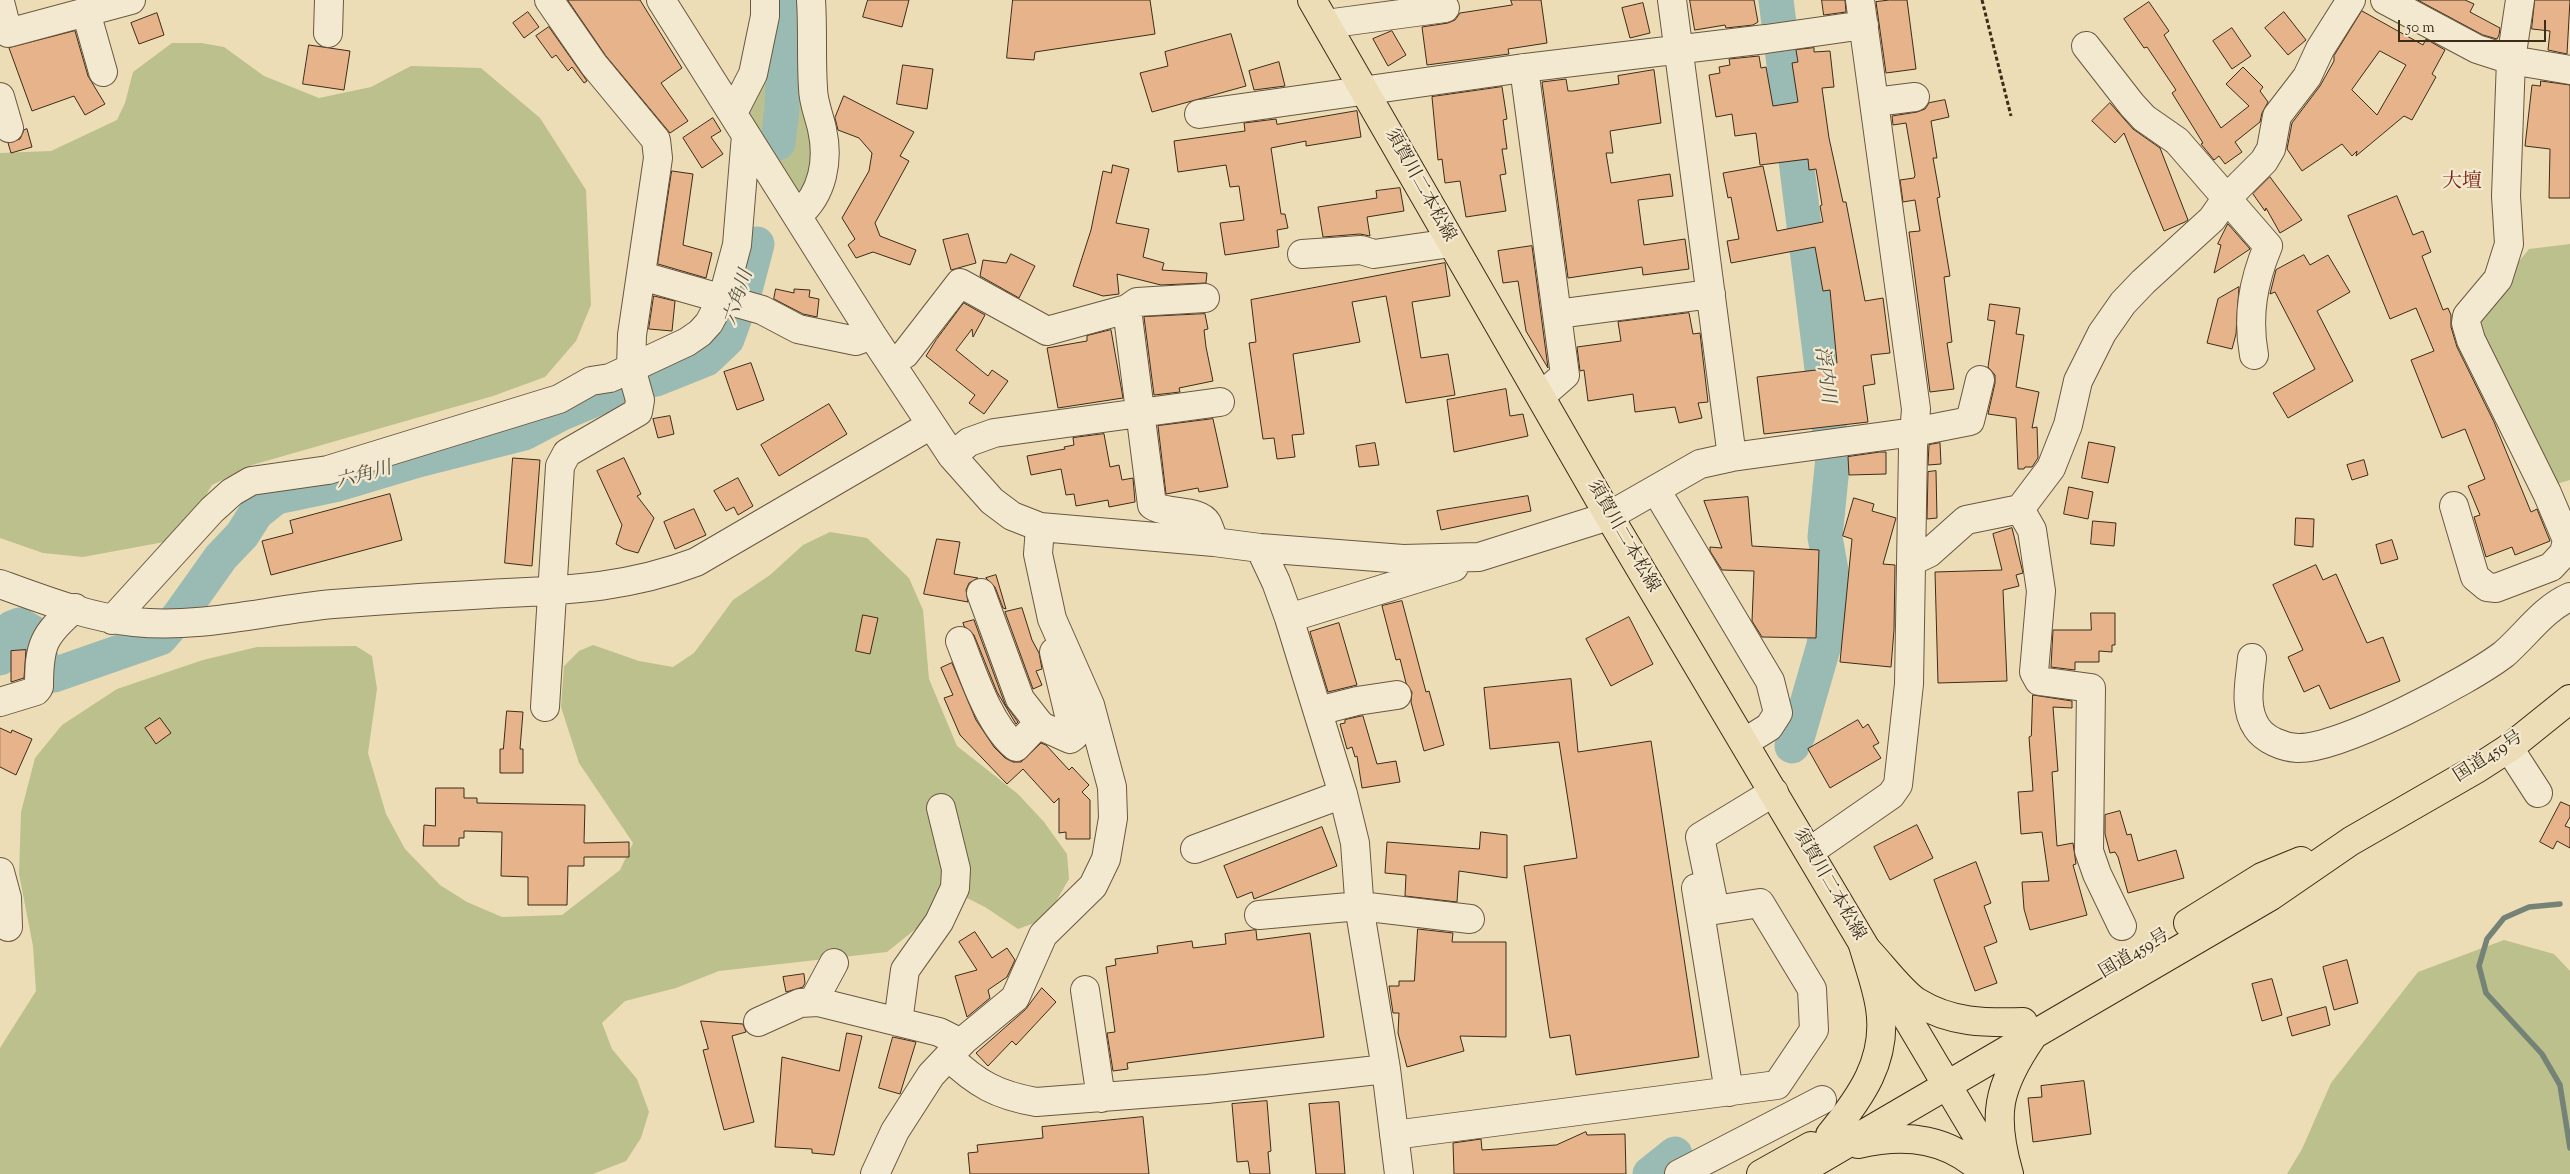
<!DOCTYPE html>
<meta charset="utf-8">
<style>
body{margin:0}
#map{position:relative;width:2570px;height:1174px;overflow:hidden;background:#ecddb6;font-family:"Sorts Mill Goudy",serif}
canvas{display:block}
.scale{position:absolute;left:2398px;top:20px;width:148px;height:22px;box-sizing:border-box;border:2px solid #3d2c18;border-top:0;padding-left:6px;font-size:15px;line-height:18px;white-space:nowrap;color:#3d2c18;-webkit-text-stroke:4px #f3e9d0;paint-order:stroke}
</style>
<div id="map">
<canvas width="2570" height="1174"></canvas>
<div class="scale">50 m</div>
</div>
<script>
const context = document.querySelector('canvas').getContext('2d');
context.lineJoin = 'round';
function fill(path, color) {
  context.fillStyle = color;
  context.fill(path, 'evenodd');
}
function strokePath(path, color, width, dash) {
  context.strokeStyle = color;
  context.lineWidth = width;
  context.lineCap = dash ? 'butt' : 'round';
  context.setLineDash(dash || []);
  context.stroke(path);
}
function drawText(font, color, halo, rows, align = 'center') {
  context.font = font + ' "Sorts Mill Goudy","Noto Serif JP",serif';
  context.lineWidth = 4.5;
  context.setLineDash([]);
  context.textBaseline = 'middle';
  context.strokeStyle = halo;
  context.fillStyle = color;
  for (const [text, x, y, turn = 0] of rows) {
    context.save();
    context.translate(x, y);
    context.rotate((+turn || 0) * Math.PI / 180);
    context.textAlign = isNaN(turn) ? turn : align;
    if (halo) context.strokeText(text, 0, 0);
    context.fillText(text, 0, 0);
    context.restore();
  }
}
fill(new Path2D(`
 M765,0H811L822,128L798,215L733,113Z
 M172,43H201L224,47L264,76L319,98L371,87L411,66L481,68L540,118L586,190L591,305L576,341L545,377L493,396L252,465L212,485L191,520L164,542L83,557L43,553L0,538V153L51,151L117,120L125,103L133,72Z
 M2570,244V480L2553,485L2472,319L2529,249Z
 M830,532L867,538L909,578L923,610L929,679L957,746L1018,794L1044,822L1067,854L1069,879L1055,903L1040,921L1018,929L985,907L959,894L887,952L719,971L676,988L625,1001L602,1023L612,1049L637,1079L649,1112L641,1138L626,1161L593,1174H0V1048L36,991L33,946L19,874L21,812L35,758L62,725L117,689L203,660L257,647L356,646L372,656L377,689L368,753L386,814L405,849L440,885L467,902L502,917L562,915L620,870L633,843L579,763L561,707L564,666L579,651L593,645L639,661L673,667L694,653L733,600L770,575L803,545Z
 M2504,940L2554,954L2570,971V1174H2287L2302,1149L2331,1083L2418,972Z`), '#bbc08c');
strokePath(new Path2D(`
 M2560,904L2529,907L2504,918L2487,939L2479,966L2486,993L2542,1054L2560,1085L2570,1148`), '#758276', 5.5);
strokePath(new Path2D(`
 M1776,0L1833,457L1825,537L1832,576L1824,645L1798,735L1792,746
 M778,143L782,108L786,0
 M0,658L12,628L20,625L32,632L45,670L54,675L160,638L179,616L221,557L242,535L256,513L276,497L338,484L418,460L524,433L562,413L629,385L656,379L706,359L727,339L746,286L757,244
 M1650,1174L1675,1154`), '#9abbb4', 35);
const building = new Path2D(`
 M568,0H640L682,68L661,83L688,121L670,133L606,56Z
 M868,0H909L902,27L863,17Z
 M1013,0H1150L1155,34L1035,52L1034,60L1007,58Z
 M1511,0H1541L1547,43L1508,49L1509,54L1427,65L1422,27L1448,23L1455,20L1460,13L1512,5Z
 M1690,0H1754L1758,22L1753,25L1726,28L1725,25L1695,30Z
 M1822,0H1845L1846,12L1824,15Z
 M1890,0H1907L1916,69L1886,73L1876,2Z
 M2418,0H2465L2474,4L2470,12L2500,28L2499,35L2497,39L2483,35Z
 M2535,0H2570L2567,54L2548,50L2550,31L2532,29Z
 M2149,2L2169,31L2164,35L2221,128L2249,106L2226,84L2243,67L2263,87L2260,91L2268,102L2262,113L2260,122L2235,142L2242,152L2225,164L2219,156L2214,160L2201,144L2203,143L2172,93L2176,90L2147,47L2144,48L2124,19Z
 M1643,3L1650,33L1630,38L1622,8Z
 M2362,11L2423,45L2426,39L2445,50L2432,74L2436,77L2412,120L2404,116L2356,156L2357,151L2352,156L2342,144L2302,171L2287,149L2292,123L2320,86L2334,61V56ZM2380,51L2406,65L2377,115L2352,90Z
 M528,12L539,27L524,38L513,23Z
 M2284,12L2306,40L2288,55L2265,28Z
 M157,13L164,35L139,44L131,23Z
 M549,27L587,81L584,83L572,67L568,71L556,55L552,58L536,36Z
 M2232,28L2251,56L2232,69L2213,41Z
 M75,31L88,76L105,104L85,115L74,96L32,111L9,48Z
 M1392,31L1406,55L1388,66L1373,39Z
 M1231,34L1246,86L1152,112L1140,73L1168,66L1165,52Z
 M309,45L350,51L344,90L303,84Z
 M1814,48V52L1830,51L1834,87L1822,88L1829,138L1843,202H1846L1865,301L1883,298L1890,353L1871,355L1875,384L1863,386L1868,422L1764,434L1757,377L1833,368V364L1837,363L1830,290L1823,291L1815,247L1731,263L1727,241L1739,239L1731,197L1728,198L1723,173L1763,166L1777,231L1823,222L1820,206L1822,205L1816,169L1809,170L1808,159L1760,165L1756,133L1735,136L1732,114L1716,117L1709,75L1720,73L1719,67L1730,65L1729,59L1759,56L1761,68L1766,67L1773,106L1798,102L1792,63L1798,62L1796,50Z
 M1279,62L1285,86L1254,90L1249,71Z
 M903,65L933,69L927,109L897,104Z
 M1654,70L1661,123L1610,131L1613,153H1606L1611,183L1670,174L1673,196L1638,200L1644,245L1685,239L1689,269L1643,275L1642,267L1568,278L1542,82L1566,79L1568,91H1573L1619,84L1618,76Z
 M2541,81L2570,85V198H2549L2550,149L2525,146L2532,85L2540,86Z
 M1502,87L1507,119L1503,120L1507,149H1502L1506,174L1500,175L1506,211L1466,217L1460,181L1445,183L1442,159L1438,160L1432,97Z
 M844,96L914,132L900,156L909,161L875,223L880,236L916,250L910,265L873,252L856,258L848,245L855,239L842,218L869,171L872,153L859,138L838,130L835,118Z
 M1945,100L1949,117L1931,121L1937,158H1933L1940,197L1937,198L1950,276L1944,277L1952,342L1947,343L1954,389L1930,392L1909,232L1920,231L1915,200L1903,202L1900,180L1914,178L1915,175L1906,123L1893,125L1892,116L1917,112L1925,109L1929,103Z
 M2110,103L2133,129L2160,148L2188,220L2185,222L2164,231L2124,133L2115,143L2092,121Z
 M1357,111L1361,137L1306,146V141L1271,148L1281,214H1285L1288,228L1277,230L1279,247L1225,255L1220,223L1244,220L1239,186L1230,187L1226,165L1178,172L1174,141L1245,131L1244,123L1276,119L1277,124Z
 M713,118L721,131L711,137L723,154L702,168L683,138Z
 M27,129L32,147L11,153L8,143L20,139L24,130Z
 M1113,165L1129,169L1116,223L1149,229L1143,257L1164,263L1162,270L1207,273L1206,283L1161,285L1117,274L1119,294L1103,296L1073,286L1091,230L1103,171L1111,173Z
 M672,171L693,174L683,245L712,253L706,278L658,264Z
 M2270,177L2302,220L2280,233L2266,208L2265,211L2253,194Z
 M1400,188L1404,211L1367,217L1370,236L1360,234L1323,237L1318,207L1377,198L1376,191Z
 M2397,196L2413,235L2423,231L2431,252L2422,256L2443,310L2448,308L2451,315V327L2457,347L2494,422L2531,512L2537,509L2550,541L2515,555L2512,547L2486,557L2474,517L2480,515L2468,486L2485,479L2465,429L2442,438L2411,360L2434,351L2416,308L2390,319L2348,216Z
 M2228,224L2250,249L2214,273L2221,245L2218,244Z
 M968,234L976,263L951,270L943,240Z
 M1532,246L1548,368L1526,331L1518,281L1503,283L1498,251Z
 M1011,254L1035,266L1019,298L980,276L983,260L1006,263Z
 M2304,255L2310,265L2328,255L2350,292L2317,311L2353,381L2288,418L2273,393L2315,369L2275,292L2270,294L2276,270Z
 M1445,263L1450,296L1412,302L1421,358L1448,354L1455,395L1406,403L1386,296L1352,302L1360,342L1293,354L1304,434L1292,435L1295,457L1277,459L1274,438L1263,439L1249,343L1256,342L1251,300Z
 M2239,287L2236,334L2232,349L2207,343L2218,299Z
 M776,289L794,293V289L810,290L809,297L819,299L817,317L803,314L774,299Z
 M654,296L675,301L672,331L649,329Z
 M964,303L985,315L973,337L972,329L956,350L988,376L992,370L1008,381L984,414L969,403L975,395L926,356L936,340Z
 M1990,304L2020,308L2016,334L2024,335L2016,387L2039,392L2032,428L2037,427L2038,458L2032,467H2025L2024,469H2018L2016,418L1988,414L1995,383V375L1988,367L1995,321L1988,320Z
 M1689,313L1693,334L1700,333L1708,402L1698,403L1702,418L1679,423L1675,407L1635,412L1633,394L1588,401L1584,370L1580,371L1577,347L1621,341L1618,322Z
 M1205,314L1208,329L1204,330L1206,347L1213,381L1179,388L1180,392L1154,395L1144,317Z
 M1111,330L1123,398L1058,408L1047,348L1087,341V336Z
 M751,363L764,400L737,410L724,372Z
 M1506,389L1510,416L1523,414L1528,436L1454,452L1447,400Z
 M829,404L847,434L779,476L761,445Z
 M670,416L674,434L658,438L653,419Z
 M1213,419L1228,487L1199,492L1198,488L1166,494L1158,426Z
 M1104,434L1110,467L1119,465L1122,480L1133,478L1135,502L1109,507L1108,500L1076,506L1074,494L1066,495L1061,469L1031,475L1027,456L1065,449L1064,447L1074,445L1073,438Z
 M2089,442L2115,447L2108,483L2082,478Z
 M1375,443L1379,465L1359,467L1356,446Z
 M1940,443L1941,464L1928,465L1929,445Z
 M1880,452H1886V474L1849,475L1848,457Z
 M513,458L540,460L532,566L505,563Z
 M624,458L641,494L637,496L654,518L638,553L624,549L616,544L622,525L597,471Z
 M2364,460L2368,475L2352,480L2347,465Z
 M1936,471L1937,518L1927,519L1928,472Z
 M738,478L753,506L738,515L734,507L726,511L714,491Z
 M2069,487L2093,492L2088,519L2064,514Z
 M390,494L402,540L271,575L262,541L293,533L290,521Z
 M1528,496L1531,511L1441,530L1437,511Z
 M1748,497L1752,546L1819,550L1816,638L1762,637L1752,621L1754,571L1722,570L1710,551V547L1722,548L1704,501Z
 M1854,498L1874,504L1872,511L1896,518L1883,564L1895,565L1894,630L1891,667L1840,662L1852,539L1843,536Z
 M694,509L706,535L675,549L664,522Z
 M2296,518L2314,519L2313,547L2295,545Z
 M2093,521L2116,523L2114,546L2091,544Z
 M2012,528L2023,573L2016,575L2019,586L2003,590L2007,681L1938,683L1935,572L2002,570L1993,534Z
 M937,539L960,542L954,574L978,578L969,583L966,590L968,602L924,594Z
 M2392,540L2398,559L2381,564L2376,545Z
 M2316,565L2323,580L2336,574L2367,643L2383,637L2400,681L2330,709L2319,685L2304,692L2288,657L2303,650L2273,585Z
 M996,575L1006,609L1003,608L995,587L986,578Z
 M1402,601L1426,692L1429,691L1444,745L1424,751L1411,702L1412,692L1406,683L1400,659L1396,660L1382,606Z
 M1022,608L1032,640L1039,653L1042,669L1036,671L1042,685L1033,689L1005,612Z
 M2091,613H2115V645H2112V652L2099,651V662H2075V670L2051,667L2053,630H2091Z
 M863,615L878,618L870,654L856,651Z
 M1629,617L1653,664L1611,686L1586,639Z
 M974,620L1005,704L1018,722L1016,724L997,692L974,635L964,626L963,623Z
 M1339,623L1357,685L1328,692L1310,632Z
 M26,650L24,678L11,682V651Z
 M952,663L976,720L994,747L1005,758L1013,762H1021L1041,743L1046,745L1069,770L1072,767L1089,785L1082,792L1090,800V839H1066V832L1059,833V798L1054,803L1023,769L1007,784L960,735L944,698L953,695L941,668Z
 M1571,679L1578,752L1651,741L1699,1057L1576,1075L1570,1035L1550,1038L1524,866L1577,858L1559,742L1490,749L1484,688Z
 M2033,695L2072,701V708L2053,707L2058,771L2052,772L2057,846L2073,843L2076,864L2073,865L2087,915L2030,930L2024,909L2022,882L2049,881L2042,832L2021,834L2018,792L2033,791L2029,737L2031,736Z
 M507,711L523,712L520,749H523V773H500V749H503Z
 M1363,716L1377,764L1396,761L1400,782L1362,788L1357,756L1355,757L1352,747L1347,749L1340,724L1345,723V720Z
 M160,718L171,733L156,744L145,728Z
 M1858,720L1863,728L1868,724L1879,743L1873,746L1881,758L1830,788L1808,749Z
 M0,728L11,733L12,730L32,739L16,775L0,767Z
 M436,788H464V798H477V803L585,805L584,843L629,842V857H584V866H568L567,905H528V877L501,876L502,832L464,831V838H459V846H423L424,825L435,826Z
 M2561,802L2570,806V817L2565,826L2570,828V848L2557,841L2553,849L2540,842Z
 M2120,811L2127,835L2131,834L2138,861L2176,850L2184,878L2128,893L2118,857L2115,852L2110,853L2105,834V815Z
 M1917,825L1933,858L1890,880L1874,847Z
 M1322,827L1337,866L1254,899L1252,892L1237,898L1224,866Z
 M1481,832L1507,835V878L1459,871L1457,902L1405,896L1406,875L1385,873L1387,842L1479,849Z
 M1976,862L1991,903L1984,906L1997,942L1984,947L1997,983L1975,991L1934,880Z
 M1418,929L1453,933L1452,942H1506V1037L1460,1036L1464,1051L1407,1067L1398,1033L1399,1013H1393L1389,986H1399V981H1414Z
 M1256,930L1257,940L1310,933L1324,1037L1127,1063L1128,1069L1113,1071L1107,1033L1115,1032L1106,967L1116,965L1115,959L1158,953L1157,946L1192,941L1193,948L1226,944L1225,934Z
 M975,932L992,958L1007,948L1015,960L1007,977L988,990L990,998L967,1017L955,976L977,970L959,942Z
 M2347,960L2358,1003L2334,1010L2323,967Z
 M804,974L805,983L803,987L786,992L783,977Z
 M2272,979L2282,1015L2262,1021L2252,984Z
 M1042,988L1056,1002L1016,1045L1012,1041L988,1066L976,1053L1025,1010Z
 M2326,1007L2330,1025L2292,1036L2287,1018Z
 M701,1021L743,1024L746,1032L732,1036L754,1122L724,1130L703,1050L708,1049Z
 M847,1033L862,1036L834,1155L812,1153V1149L775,1147L782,1057L839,1071Z
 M893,1037L916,1042L900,1094L879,1088Z
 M2084,1081L2091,1134L2033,1142L2028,1098L2042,1097L2041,1086Z
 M1267,1101L1271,1151L1268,1152L1270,1174H1250L1248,1161L1237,1162L1232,1104Z
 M1339,1102L1345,1174H1316L1309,1104Z
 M1143,1117L1149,1174H970L968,1153L978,1152L977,1145L1043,1138L1042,1127Z
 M1586,1132L1587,1135L1625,1134L1626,1174H1454L1453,1143L1481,1139L1482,1150L1556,1145Z`);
fill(building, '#e6b38b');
strokePath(building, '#3d2c18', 1);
const minor = new Path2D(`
 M661,0L872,335L952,456L992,501L1012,516L1040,527L1214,542L1260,548L1403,559L1479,557L1609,516L1700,464L1732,457L1914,432L1970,421L1980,380
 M1672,0L1732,457
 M2385,0L2477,49L2511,60L2570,70
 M0,2L8,33L131,0
 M86,12L103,72
 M1326,24L1445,8
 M328,33L329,0
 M2086,46L2132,105L2144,118L2177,141L2268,246C2253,282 2247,316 2254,355
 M1524,68L1565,375L1542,395
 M0,97L9,128
 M1875,102L1915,97
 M733,113L753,74L765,16V0
 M1199,114L1524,68L1766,39L1864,25
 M798,215C823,194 829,160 822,129C819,115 813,102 813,88C811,59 813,29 811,0
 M1302,254L1361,250L1374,254L1451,243
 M642,276L762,310L798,329L856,341L872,335
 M1127,309L1137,302L1205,298
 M1557,314L1711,294
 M891,363L905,354L960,283L1047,331L1127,309L1152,505C1166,515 1199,509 1207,523C1210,529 1212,536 1214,542
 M952,456L969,442L994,433L1220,402
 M1656,490L1770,681L1778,713L1769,727L1745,742
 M2454,506L2475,577L2487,587L2496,588L2551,567L2564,553L2567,540L2547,493L2471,340L2466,323L2467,316L2498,279L2509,244L2506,196L2511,60L2520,0
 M2020,509L2032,530L2041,591L2034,672L2039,681L2091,688L2089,851L2097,874L2122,926
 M1260,548L1276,582L1289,618L1343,794L1355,843L1360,912L1386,1069L1399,1174
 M1912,561L1929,553L1966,520L2020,509L2051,468L2068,425L2078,381L2102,333L2123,303L2143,282L2212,219L2226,199L2264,161L2271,149L2277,116L2307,77L2320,49L2351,0
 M0,584C41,599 91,618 134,622C201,629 267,610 333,604C385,600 436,597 488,594C563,590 625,589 696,562L931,425
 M981,593L1020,699L1041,726L1070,739L1074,736L1054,652
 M1289,618L1454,567
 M112,620L212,510L232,492L251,481L328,470L559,399L591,381L610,378L687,342L700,333L709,323L723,297L737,245L746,135
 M960,641C973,674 989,725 1016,747L1039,723
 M2252,658C2250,680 2243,708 2257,728C2265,740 2283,747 2297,748C2339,750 2469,681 2504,654C2525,636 2544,608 2570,597
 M0,702L36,691L39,687C39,645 43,635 75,608
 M545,707L560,466L567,453L638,412L640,400L631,368L632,335L658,158L656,140L594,65L549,0
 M1318,711L1357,701L1397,695
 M2509,748L2538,793
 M1195,849L1343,794
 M1809,852L1891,795L1898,785L1909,684L1913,447L1916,409L1860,0
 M0,872L7,898L8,927
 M1696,888L1729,1092
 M1259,915L1360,906L1470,919
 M1085,990L1101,1098
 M813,1002L834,963
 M758,1022L800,1003L818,1002L939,1032L961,1043
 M898,1022L905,970L939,922L955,888L956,869L941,808
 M949,1057C977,1084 997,1095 1036,1102L1207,1089L1386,1069
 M1394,1135L1777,1085L1814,1030L1812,989L1760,903L1715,910L1700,837L1774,792
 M875,1174L895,1131L931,1075L964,1040L1015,998L1043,935L1093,886L1106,859L1113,818L1112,787L1090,705L1052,619L1038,554L1040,527
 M1679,1174L1822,1100`);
const major = new Path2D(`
 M1312,0L1609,516L1938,1070`);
const highway = new Path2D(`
 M2188,923L2262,877L2301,861
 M1866,949C1880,963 1902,993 1917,1002C1951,1023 1985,1023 2023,1022
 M1938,1070L2000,1174
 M1830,1135C1860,1098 1888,1060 1880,1008C1877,987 1869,966 1863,945
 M1858,1144C1907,1133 1949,1138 1986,1174
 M1761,1174L1811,1146
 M1795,1174L2271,896L2351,841L2478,768L2509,748L2570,699
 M2009,1174C1992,1115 1997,1088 2032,1037`);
strokePath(minor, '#695840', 30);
strokePath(major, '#3d2c18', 30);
strokePath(highway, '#3d2c18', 30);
strokePath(new Path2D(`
 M1982,0L2011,116`), '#3d2c18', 3, [4, 2.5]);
strokePath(minor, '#f3e9d0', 28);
strokePath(major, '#ecddb6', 28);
strokePath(highway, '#ecddb6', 28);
drawText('18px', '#3d2c18', '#f3e9d0', [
 ["須賀川二本松線",1419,186,61],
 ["須賀川二本松線",1622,537,60],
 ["国道459号",2489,758,-33],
 ["須賀川二本松線",1828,885,60],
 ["国道459号",2135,955,-31]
]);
drawText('italic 19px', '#54503f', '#f3e9d0', [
 ["六角川",740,298,-72],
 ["浮内川",1823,375,83],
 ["六角川",364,477,-15]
]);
drawText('20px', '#7a1f14', '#f3e9d0', [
 ["大壇",2462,184]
]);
</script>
